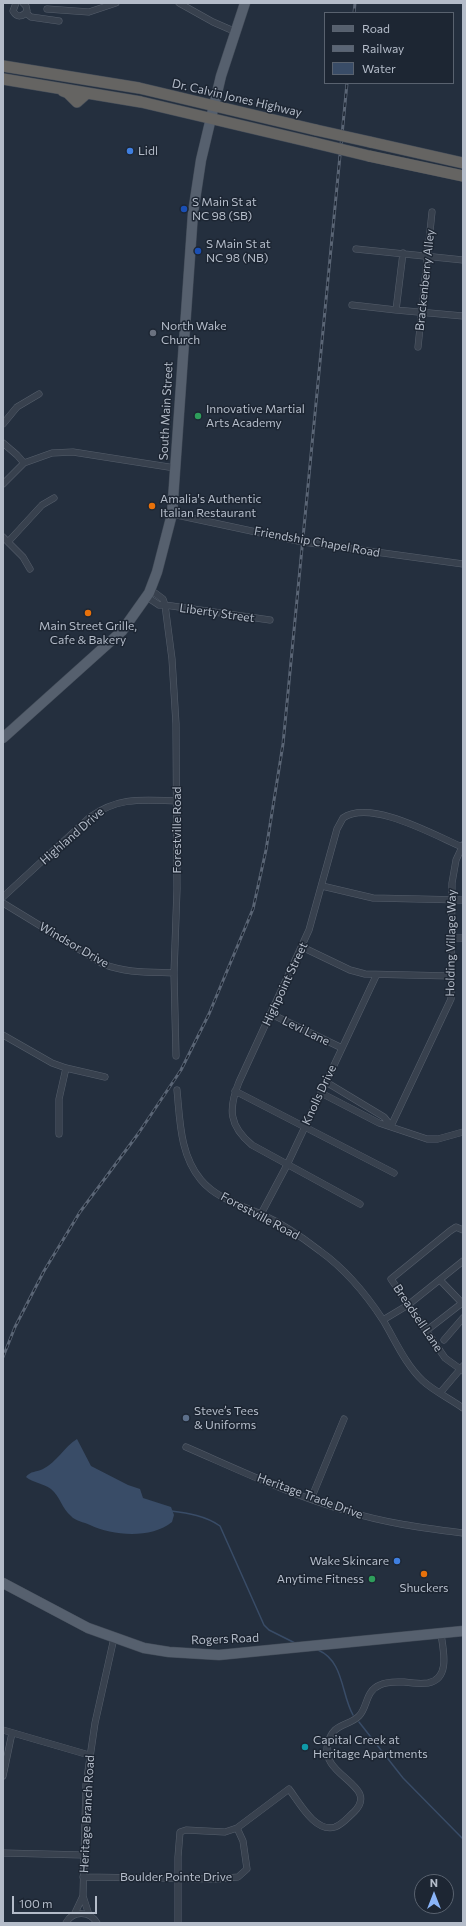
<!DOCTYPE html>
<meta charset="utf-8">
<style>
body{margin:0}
#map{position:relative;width:466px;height:1926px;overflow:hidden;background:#242f3e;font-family:Commissioner,sans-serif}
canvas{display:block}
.frame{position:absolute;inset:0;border:4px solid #b4bcc9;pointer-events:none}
.legend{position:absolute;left:324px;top:12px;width:130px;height:72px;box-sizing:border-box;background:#1d2633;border:1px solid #59626f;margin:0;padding:5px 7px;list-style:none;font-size:12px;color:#b4bcc9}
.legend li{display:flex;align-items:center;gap:8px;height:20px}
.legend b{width:20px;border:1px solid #59626f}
.north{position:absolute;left:414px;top:1874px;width:40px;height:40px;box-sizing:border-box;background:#1d2633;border:1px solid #59626f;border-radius:50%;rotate:0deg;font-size:11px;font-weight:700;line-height:16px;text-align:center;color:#b4bcc9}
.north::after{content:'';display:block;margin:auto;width:14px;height:18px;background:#8ab4f8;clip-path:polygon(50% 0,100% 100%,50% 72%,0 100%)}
.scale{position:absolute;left:12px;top:1896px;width:85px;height:18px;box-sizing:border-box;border:2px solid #b4bcc9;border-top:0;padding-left:5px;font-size:12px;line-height:14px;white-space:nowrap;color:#b4bcc9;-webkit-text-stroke:3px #1d2633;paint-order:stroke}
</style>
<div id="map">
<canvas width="466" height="1926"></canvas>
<div class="frame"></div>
<ul class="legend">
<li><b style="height:5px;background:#56606e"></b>Road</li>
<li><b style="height:5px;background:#5a6575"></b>Railway</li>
<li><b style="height:11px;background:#394c67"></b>Water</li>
</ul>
<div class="north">N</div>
<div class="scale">100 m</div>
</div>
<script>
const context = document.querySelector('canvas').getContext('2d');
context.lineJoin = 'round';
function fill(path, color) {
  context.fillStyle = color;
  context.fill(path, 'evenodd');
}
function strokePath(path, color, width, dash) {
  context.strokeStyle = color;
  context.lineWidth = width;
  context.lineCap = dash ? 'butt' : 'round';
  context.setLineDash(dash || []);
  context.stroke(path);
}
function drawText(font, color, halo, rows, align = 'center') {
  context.font = font + ' Commissioner,sans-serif';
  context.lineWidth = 3;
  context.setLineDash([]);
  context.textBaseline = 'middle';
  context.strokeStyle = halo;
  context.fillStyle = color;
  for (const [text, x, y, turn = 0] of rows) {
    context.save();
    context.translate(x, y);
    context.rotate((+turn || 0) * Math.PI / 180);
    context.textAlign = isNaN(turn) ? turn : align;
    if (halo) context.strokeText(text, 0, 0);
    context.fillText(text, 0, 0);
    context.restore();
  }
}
fill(new Path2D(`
 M77,1439L91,1466L128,1485L140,1489L143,1498L171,1507L174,1515L172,1522C151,1539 113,1536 90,1525C84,1522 75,1521 71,1516C62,1509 60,1496 51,1489C43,1483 33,1483 26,1477C30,1471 37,1472 43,1469C57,1462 64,1447 77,1439Z`), '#394c67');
strokePath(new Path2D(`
 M171,1511C188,1513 206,1516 220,1526L264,1625L269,1630L295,1643
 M318,1650C344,1661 341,1694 353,1715
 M359,1722L403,1778L463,1839`), '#394c67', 1.5);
const minor = new Path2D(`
 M16,3L13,11C17,18 23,17 27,11L26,6L23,3
 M179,3L213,22L236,32
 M47,9L89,12L116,3
 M26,13L31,17L59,21
 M356,249L463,260
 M403,253L396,310L463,316
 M352,305L396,310
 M418,347L432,212
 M3,424L17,407L39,394
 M3,443L17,455L24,463
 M3,484L24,463L52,453L73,452L175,468
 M172,514L303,542L463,564
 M3,537L23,557L30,569
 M8,542L42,505L54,498
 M149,593H155L163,599L165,605H159L150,599Z
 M322,886L373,898L463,900
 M3,897L90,817C120,796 143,800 177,801
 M3,903L103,964C125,973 150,972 174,973
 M452,938H463
 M302,947L350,970L365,974L452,976
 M271,1014L342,1048
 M3,1035L52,1063L66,1068L105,1077
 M176,1056L174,973L177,889L176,724L172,659L165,605L270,620
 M326,1082L384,1117L391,1126
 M177,1090C180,1121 180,1155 201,1180C216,1198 240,1205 261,1214C281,1223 302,1237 320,1251C345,1269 366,1294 383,1320C395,1340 405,1364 423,1381C434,1391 450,1399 463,1408
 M235,1091L394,1173
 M321,1093L379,1123L427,1139H438L463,1132
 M391,1126L451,999L452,883L456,860L463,845
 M59,1134V1099L66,1068
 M360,1204L252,1145C229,1126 228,1109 239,1082L309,930L337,829L343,818C371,799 434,835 462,847
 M261,1214L287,1165L376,976
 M463,1230L456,1227L450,1231L391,1279L445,1358L463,1371
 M440,1280L463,1304
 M383,1320L408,1305L463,1261
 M426,1331L462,1303
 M444,1340L463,1318
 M440,1393L463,1366
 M186,1447C239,1470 291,1495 347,1511C384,1523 424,1528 463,1533
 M311,1499L344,1419
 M3,1730L89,1755
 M3,1776L12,1733
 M3,1853L84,1855
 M83,1877L217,1879L238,1877L247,1869L243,1841L237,1828
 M74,1915L83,1896
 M89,1915L83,1896L86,1785L95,1723L114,1638
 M66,1923C73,1910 90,1911 97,1923
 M178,1923V1857L180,1832L186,1830L225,1832L237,1828L289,1789C299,1802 315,1833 335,1827C343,1824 348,1817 354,1812C381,1785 318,1776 328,1743C329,1739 332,1733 335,1730C342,1724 352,1723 359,1716C368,1707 365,1691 380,1685C387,1681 396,1682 404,1682C411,1683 420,1684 428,1683C451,1679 443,1649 441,1634`);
const primary = new Path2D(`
 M3,738L122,631L149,593L157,572L172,514L193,213L201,160L221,76L245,3
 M3,1583L88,1628L144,1648L169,1652L219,1655L463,1631`);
const trunk = new Path2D(`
 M3,66L139,88L316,130
 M3,79L141,102L315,143
 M63,91L68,93L77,102L86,94
 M370,142L463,163
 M369,156L463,176`);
strokePath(minor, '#565f6c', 7);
strokePath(primary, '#414a57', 11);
strokePath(trunk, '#434c59', 12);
strokePath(minor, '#38414e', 6);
strokePath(primary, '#56606e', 10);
strokePath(trunk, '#656462', 11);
const rail = new Path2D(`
 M354,13L355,3
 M3,1357L15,1327L44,1271L80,1212L138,1134L181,1070L209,1014L253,909L266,850L283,744L347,83`);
strokePath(rail, '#5a6575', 3);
strokePath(rail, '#1d2633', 1.5, [4.5]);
const trunkBridge = new Path2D(`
 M316,130L370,142
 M315,143L369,156`);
strokePath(trunkBridge, '#434c59', 12, []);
strokePath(trunkBridge, '#656462', 11);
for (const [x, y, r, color] of [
 [130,151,4,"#3f7fe0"],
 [184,209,4,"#1a4fb4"],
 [198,251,4,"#1a4fb4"],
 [153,333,4,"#6b7280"],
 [198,416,4,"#2e9e5b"],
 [152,506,4,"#e8710a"],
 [88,613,4,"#e8710a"],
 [186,1418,4,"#5c6f8a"],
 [397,1561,4,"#3f7fe0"],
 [424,1574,4,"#e8710a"],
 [372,1579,4,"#2e9e5b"],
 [305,1747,4,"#0f9aa8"]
]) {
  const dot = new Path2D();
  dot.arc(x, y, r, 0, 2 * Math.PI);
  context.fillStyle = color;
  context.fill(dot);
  strokePath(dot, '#1d2633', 1.5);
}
drawText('12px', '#b4bcc9', '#1d2633', [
 ["Dr. Calvin Jones Highway",237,98,13],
 ["Brackenberry Alley",425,280,-84],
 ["South Main Street",166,411,-87],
 ["Friendship Chapel Road",317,542,10],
 ["Liberty Street",217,613,8],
 ["Forestville Road",177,830,-90],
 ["Highland Drive",72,836,-41],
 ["Holding Village Way",451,943,-89],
 ["Windsor Drive",74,945,30],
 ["Highpoint Street",285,984,-65],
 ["Levi Lane",306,1031,26],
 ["Knolls Drive",319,1095,-65],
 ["Forestville Road",260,1216,28],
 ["Breadsell Lane",418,1318,56],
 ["Heritage Trade Drive",310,1496,20],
 ["Rogers Road",225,1639,-2],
 ["Heritage Branch Road",87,1814,-87],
 ["Boulder Pointe Drive",176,1877]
]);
drawText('12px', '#b4bcc9', '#1d2633', [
 ["Lidl",138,151],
 ["S Main St at",192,202],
 ["NC 98 (SB)",192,216],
 ["S Main St at",206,244],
 ["NC 98 (NB)",206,258],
 ["North Wake",161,326],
 ["Church",161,340],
 ["Innovative Martial",206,409],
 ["Arts Academy",206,423],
 ["Amalia's Authentic",160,499],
 ["Italian Restaurant",160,513],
 ["Main Street Grille,",88,626,"center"],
 ["Cafe & Bakery",88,640,"center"],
 ["Steve’s Tees",194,1411],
 ["& Uniforms",194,1425],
 ["Wake Skincare",389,1561,"right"],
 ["Anytime Fitness",364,1579,"right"],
 ["Shuckers",424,1588,"center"],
 ["Capital Creek at",313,1740],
 ["Heritage Apartments",313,1754]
], 'left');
</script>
